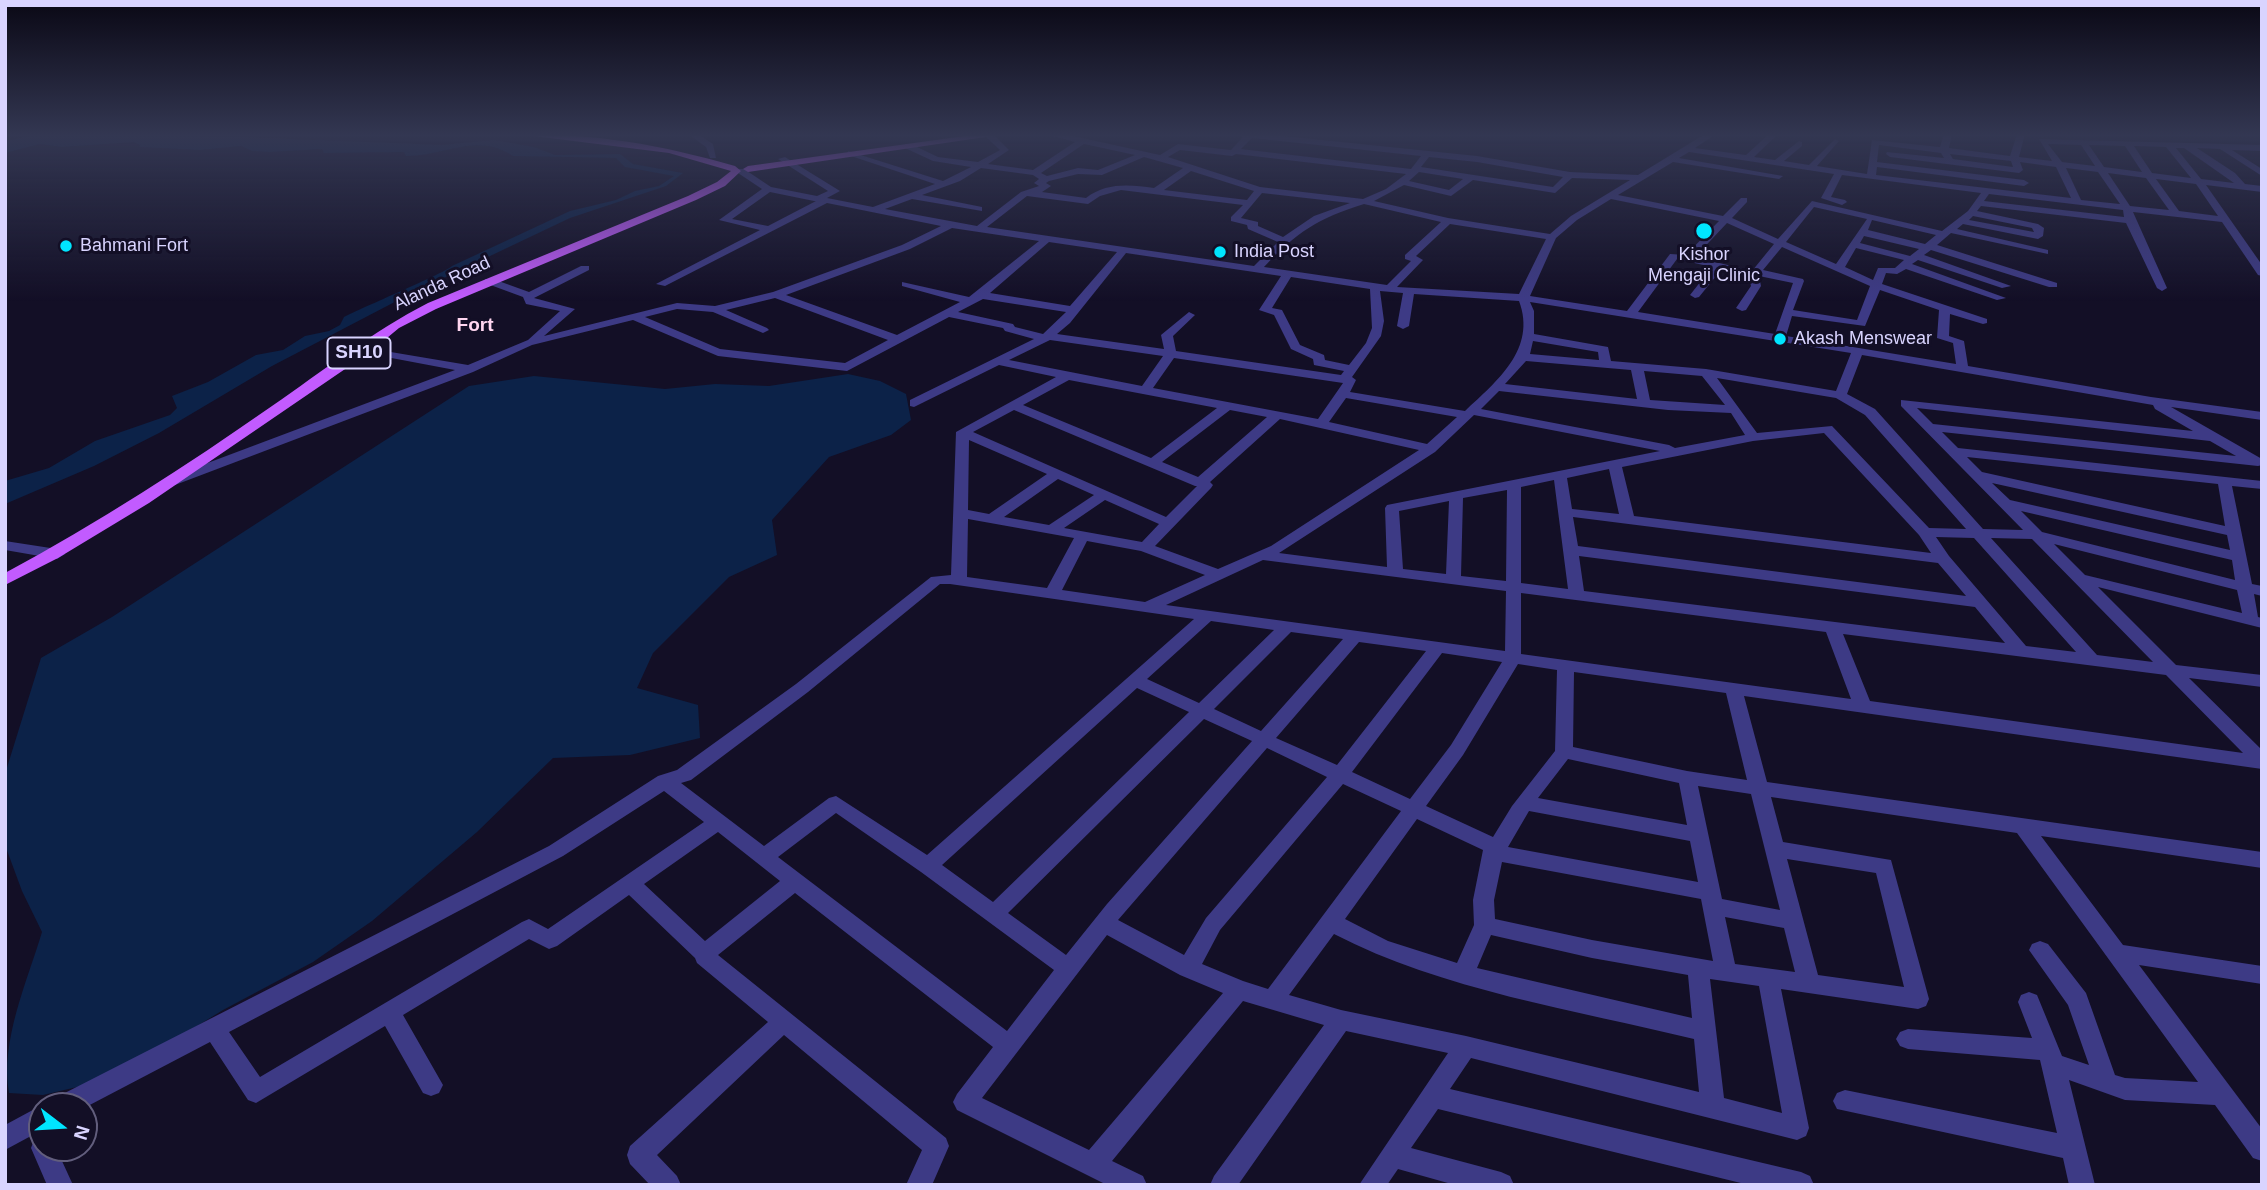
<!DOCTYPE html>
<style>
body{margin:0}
#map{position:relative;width:2267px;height:1190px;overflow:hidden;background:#130f26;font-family:Arial,sans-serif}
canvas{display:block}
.frame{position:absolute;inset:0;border:7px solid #d9d4ff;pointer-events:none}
.north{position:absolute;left:28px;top:1092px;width:70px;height:70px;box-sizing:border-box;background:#130f26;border:2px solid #625e7d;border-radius:50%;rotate:107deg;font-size:19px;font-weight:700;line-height:28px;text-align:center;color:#d9d4ff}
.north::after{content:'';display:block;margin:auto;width:24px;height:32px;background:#00e5ff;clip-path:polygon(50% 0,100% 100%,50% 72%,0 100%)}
</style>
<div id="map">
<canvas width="2267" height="1190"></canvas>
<div class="frame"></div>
<div class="north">N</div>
</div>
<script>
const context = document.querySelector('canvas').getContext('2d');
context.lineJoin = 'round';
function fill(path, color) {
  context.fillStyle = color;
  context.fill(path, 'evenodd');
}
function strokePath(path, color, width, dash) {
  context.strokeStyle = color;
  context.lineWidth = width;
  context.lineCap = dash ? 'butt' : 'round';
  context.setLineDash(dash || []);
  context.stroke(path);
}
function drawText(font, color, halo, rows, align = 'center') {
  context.font = font + ' Arial,sans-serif';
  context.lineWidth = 6;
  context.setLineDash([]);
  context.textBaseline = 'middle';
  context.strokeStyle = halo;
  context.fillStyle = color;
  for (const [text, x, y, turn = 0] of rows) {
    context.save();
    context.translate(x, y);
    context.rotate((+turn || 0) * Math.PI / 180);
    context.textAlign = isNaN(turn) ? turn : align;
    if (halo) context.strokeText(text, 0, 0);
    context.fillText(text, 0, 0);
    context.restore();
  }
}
fill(new Path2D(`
 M41,134L243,137L442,145L494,140L534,147L555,155L620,154L633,164L683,173L666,186L570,218L410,294L272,366L159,433L94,466L5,504V481L49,468L95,441L170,415L177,408L172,396L208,382L256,355L283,350L305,336L329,331L340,325L344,317C359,309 449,271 452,266L570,211L616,200L635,191L659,186L674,176L625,167L616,158L513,156C475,132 448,156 406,156L404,152L324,153L322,149L270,152L252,151L241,146L200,150L139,147L140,145L134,142L62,147L40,144L5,153V141Z
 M848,374L880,381L906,394L911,420L891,435L829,457L772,520L777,555L729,577L653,653L637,688L698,705L700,738L630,755L553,758L477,832L372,921L313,962L223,1010L111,1079L43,1095L9,1093C0,1041 27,982 42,932L22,891L5,845V774L41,658L112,617L469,386L534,376L665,389L715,384L769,386Z`), '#0c2248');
fill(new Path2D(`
 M688,134H698L713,144L716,158H710L706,147Z
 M987,134H993L1009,150L988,164L1033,170L1075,142L1046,134H1064L1160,155L1178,144L1231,150L1243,137L1232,134H1264L1477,156L1570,172L1638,175L1705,134H1716L1695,148L1746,155L1769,134H1778L1754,157L1775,160L1799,141L1802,142V146L1784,161L1809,165L1835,139L1839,141L1817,166L1867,174L1872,140L1940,147L1944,134H1952L1949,148L2010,156L2017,134H2025L2019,157L2052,161L2039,139L2262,145V151L2232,150L2262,169V176L2220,149L2197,148L2235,173L2245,184L2262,186V192L2206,185L2262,265V276L2258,275L2222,222L2133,212L2167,288L2162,291L2157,288L2126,223L1981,206L1977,211L2038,224L2044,228L2043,236L2038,239L1963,224L1957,229L2048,250V254L1951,233L1937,245L2057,283V287H2049L1931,250L1924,255L2011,286L2002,288L1918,260L1912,264L2006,298L1997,300L1906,269L1897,274L1886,273L1882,284L1987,319V323L1983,324L1950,314L1949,336L1964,341L1968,366L2151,397L2262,412V420L2171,407L2262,459V465L2258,466L1942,432L1958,448L2262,481V489L2232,486L2252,584L2262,586V596L2254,594L2258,617L2262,618V628L2098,587L2176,665L2262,675V687L2189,678L2262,750V769L1744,696L1767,782L2262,852V868L2041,836L2123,945L2262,966V984L2139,965L2262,1129V1161L2253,1158L2215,1105L2125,1100L2069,1080L2095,1185H2069L2063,1158L1837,1109L1833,1101L1837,1093L1845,1090L2057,1133L2040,1060L1908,1049L1900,1046L1896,1039L1900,1032L1908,1029L2032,1038L2018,1002L2021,995L2029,992L2037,995L2062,1056L2089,1065L2068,1005L2029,950L2032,944L2040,941L2048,944L2086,993L2115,1075L2125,1078L2198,1082L2017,833L1771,797L1783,842L1891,860L1929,999L1926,1006L1918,1009L1781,989L1809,1128L1806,1136L1797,1140L1471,1058L1450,1089L1801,1172L1810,1176L1814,1185H1749L1438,1109L1411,1148L1501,1172L1510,1176L1514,1185H1455L1398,1169L1387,1185H1359L1448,1053L1346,1031L1238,1185H1210L1214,1176L1324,1025L1243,1001L1112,1161L1143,1176L1147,1185H1107L957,1110L953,1102L957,1094L993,1047L795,893L718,955L946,1138L949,1146L932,1185H906L922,1150L784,1035L657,1155L677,1176L681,1185H650L630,1164L627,1155L630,1146L768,1022L697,963L695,958L629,895L557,946L549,949L529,939L403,1015L443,1085L439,1093L431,1096L423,1093L385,1026L256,1103L248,1100L210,1042L84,1108V1106H52L55,1098L549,846L658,776L677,770L796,684L931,577L951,575L956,432L1056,377L999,365L914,407L910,406V400L1034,339L1005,331L1003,328L949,317L847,371L718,356L633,320L532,345L473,372L175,485H165L163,482L165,479L455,370L365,353L361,351V347L468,365L528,340L560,311L526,304L523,297L485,283V279H493L529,292L581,266H589V270L534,298L575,309L544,336L677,303L715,306L773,292L902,245L941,226L827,203L665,286L656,284L760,230L719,220L762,189L738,173V169H744L771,187L817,196L828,191L778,159L785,157L840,191L827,198L873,207L935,184L848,155V151L943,181L971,167L933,161L905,148V144H911L938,157L978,162L1000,150L987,138ZM1252,138L1421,156L1411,169L1241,149ZM1084,144L1135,155L1098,170L1078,168L1047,176L1041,173ZM2048,144L2081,145L2095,166L2062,162ZM1879,145L1941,153L1944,158L1887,152L1886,154L1890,157L2019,173L2023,170L2020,162L2056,167L2071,198L1876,175L1877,167L2024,186L2029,183L2024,180L1877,162ZM2089,145L2125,146L2142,172L2104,167ZM2134,146L2166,147L2191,178L2152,173ZM2176,148H2184L2234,183L2201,179ZM1180,150L1232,156L1236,154L1406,174L1386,189L1363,199L1260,187L1168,157ZM1689,152L1834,174L1821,198L1842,205L1847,202L1845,200L1831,197L1842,175L1981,193L1968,211L1942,231L1812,201L1778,239L1732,218L1747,202V198H1741L1723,216L1618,195L1673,162L1779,179L1783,176L1679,158ZM1950,154L2011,161L2013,167L1953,159ZM1144,157L1183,168L1154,188C1130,185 1107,182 1086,198L1042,192L1051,186L1046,183L1049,181L1078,174L1102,175ZM1429,157L1477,162L1563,177L1553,187L1421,167ZM981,168L1033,175L1039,179L1034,183L1039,186L1021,192L977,226L885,209L912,199L982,211V207L922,195L960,181ZM2066,168L2098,172L2120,204L2081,200ZM1191,171L1254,191L1247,200L1164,190ZM1419,172L1463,179L1449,190L1409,181ZM2108,173L2146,178L2169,210L2130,206ZM1572,178L1630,180L1571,216L1550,234L1448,218L1374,201L1404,185L1451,196L1473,180L1555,193ZM2156,179L2196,184L2218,216L2179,211ZM1121,190L1243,205L1231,217V221L1247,225L1248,229L1278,242L1254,266L987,227L1027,196L1088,204L1100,196ZM770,192L814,201H816L768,226L732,219ZM1262,193L1350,203L1314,216L1283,237L1258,226V222L1241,218ZM1989,194L2123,210L2124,217L1984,201ZM1611,199L1719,221L1686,255L1670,254L1627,311L1530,296L1556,238L1577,220ZM1364,204L1441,222L1405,255V259L1411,261L1387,285L1264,267C1298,231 1317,219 1364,204ZM1814,207L1867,219L1836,264L1786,242ZM1973,216L2032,228L2034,232L1969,220ZM1872,220L1936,235L1925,244L1868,230ZM1727,223L1774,244L1752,271L1695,257ZM1450,224L1546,239L1519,294L1397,287L1423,260L1416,256ZM952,228L1039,241L969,297L902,282V286L960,302L897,335L786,295L910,249ZM1864,236L1919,249L1910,256L1860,243ZM1049,242L1117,252L1070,306L990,293ZM1782,247L1870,286L1857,320L1793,310L1804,281L1803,279L1763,270ZM1856,248L1904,260L1895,268H1878L1873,280L1845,267ZM1126,253L1281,276L1259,310L1274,315L1291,349L1313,359L1314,365L1344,371L1341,375L1176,351L1173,336L1195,315L1189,312L1161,335L1164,349L1057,334L1070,323ZM1677,259L1712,267L1690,295L1695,298L1699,297L1721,270L1749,277L1751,286L1736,308L1742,311L1746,310L1761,286L1759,276L1793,283L1775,334L1638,312ZM1291,277L1370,289L1372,328L1366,343L1349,365L1325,360L1324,355L1300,345L1282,310L1272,308ZM1880,290L1939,310L1937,338L1953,343L1956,364L1786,336L1792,316L1865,326ZM1380,291L1403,293L1397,326L1403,329L1409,326L1414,294L1519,301C1537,349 1497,381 1465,411L1350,392L1356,380L1352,377L1381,336L1384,321ZM775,298L888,340L845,363L720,349L645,317L677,309L713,312L763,333L769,330L767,328L726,310ZM983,299L1066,312L1043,334L1015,327L1013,324L958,312ZM1530,302L1851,353L1836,391L1706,369L1611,361L1608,347L1534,334V311ZM1050,340L1163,356L1142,386L1009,360ZM1533,341L1598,352L1599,360L1530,354ZM1862,355L2153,405L2155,409L2193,431L1901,400V406L2023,530L1983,529L1875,409L1847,394ZM1174,358L1343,383L1318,419L1153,388ZM1526,361L1631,370L1637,399L1505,384ZM1644,371L1702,376L1725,405L1650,400ZM1717,378L1836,398L1865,415L1966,529L1929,528L1832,426L1757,433ZM1069,380L1217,408L1151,458L1023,405ZM1499,391L1668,410L1731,413L1745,435L1675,448L1669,445L1481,409ZM1346,398L1457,417L1427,444L1329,422ZM1917,408L2210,441L2236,456L1933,424ZM1014,410L1195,486H1197L1166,517L973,432ZM1230,410L1267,417L1198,477L1162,462ZM1474,415L1660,451L1387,505L1385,508L1387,567L1279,553L1435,452ZM1280,419L1419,450L1271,546L1218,569L1155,546L1211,488L1213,485L1210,482ZM1824,433L1919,535L1931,553L1634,516L1622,467L1753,441ZM969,440L1047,474L989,514L968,510ZM1967,457L2218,484L2225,526L1982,472ZM1609,469L1619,514L1572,509L1567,478ZM1058,479L1094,495L1049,525L1004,517ZM1554,480L1568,589L1521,583V487ZM1992,483L2227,535L2230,550L2010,500ZM1507,490L1506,581L1461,576L1463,498ZM1105,500L1159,524L1142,542L1064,528ZM1449,501L1446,574L1403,569L1399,511ZM2021,511L2232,560L2235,580L2042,532ZM1573,517L1938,563L1966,596L1578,546ZM968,519L1074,538L1047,588L967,577ZM1936,537L1974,538L2076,652L2026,646L1949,556ZM1991,538L2032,539L2153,662L2097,655ZM1087,541L1141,551L1205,575L1145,602L1062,590ZM2054,544L2237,590L2242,613L2085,575ZM1579,556L1975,607L2005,643L1584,591ZM1263,560L1506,591L1505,651L1166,605ZM940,584H950L1194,619L927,855L836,796L829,798L764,846L681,783L691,780L808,692ZM1521,593L1826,632L1851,699L1521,654ZM1211,621L1274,630L1199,703L1147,679ZM1291,632L1343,639L1261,731L1214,709ZM1843,634L2166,675L2243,753L1870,701ZM1359,642L1426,651L1337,765L1276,738ZM1442,653L1502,662L1451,745L1410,799L1352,772ZM1518,664L1557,670L1555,751L1512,806L1493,837L1426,806L1463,755ZM1574,672L1726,693L1747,780L1687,771L1573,747ZM1137,688L1189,712L993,902L942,865ZM1204,719L1252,741L1107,904L1066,955L1008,913ZM1267,748L1327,777L1206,918L1184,955L1118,920ZM1568,759L1679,783L1687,825L1538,798ZM1343,784L1401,811L1268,989L1243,981L1202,964L1220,930ZM1698,786L1751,794L1780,910L1722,899ZM664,791L704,822L548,929L529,919L522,922L260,1077L229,1032L563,856ZM1529,811L1690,841L1698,882L1508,847ZM836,813L921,872L1054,970L1007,1031L778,857ZM1417,819L1483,850L1473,900L1474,925L1457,963L1388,941L1345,919ZM718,832L780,881L705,941L644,884ZM1787,859L1876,873L1904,987L1818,975ZM1502,862L1701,899L1713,961L1592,940L1495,919L1494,900ZM1725,917L1784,928L1795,972L1735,964ZM1334,934C1442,990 1575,1010 1694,1039L1699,1092L1466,1036L1341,1010L1289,995ZM1107,935L1180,975L1223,993L1089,1150L982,1098ZM1491,935L1592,958L1688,975L1692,1018L1477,968ZM1710,979L1759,986L1782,1113L1724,1098Z
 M5,541L57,549L65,554L57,559L5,550Z
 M42,1105V1130L5,1150V1125Z
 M42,1136V1148H56L73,1185H47L31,1148L34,1140Z`), '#3d3a85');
fill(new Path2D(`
 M518,134C598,134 658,144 735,166L741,171L725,186L696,200L436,309L399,328L370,352L149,503L58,558L5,585V573C98,523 186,466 272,406C323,371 373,331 428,303L688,196L717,182L731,171L669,153Z
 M979,134H1006L748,172L743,169L748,166Z`), '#c25bff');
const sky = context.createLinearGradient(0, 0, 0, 301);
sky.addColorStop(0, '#0a0815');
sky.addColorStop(0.45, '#333752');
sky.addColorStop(1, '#33375200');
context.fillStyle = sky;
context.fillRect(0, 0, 2267, 301);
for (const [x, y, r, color] of [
 [1704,231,9,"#00e5ff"],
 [66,246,7,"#00e5ff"],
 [1220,252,7,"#00e5ff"],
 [1780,339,7,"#00e5ff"]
]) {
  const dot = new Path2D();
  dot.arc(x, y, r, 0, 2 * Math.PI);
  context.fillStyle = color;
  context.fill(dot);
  strokePath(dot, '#130f26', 2.5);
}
drawText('18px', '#d9d4ff', '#130f26', [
 ["Bahmani Fort",80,246],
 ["India Post",1234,252],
 ["Kishor",1704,255,"center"],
 ["Mengaji Clinic",1704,276,"center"],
 ["Akash Menswear",1794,339]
], 'left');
drawText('18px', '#d9d4ff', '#130f26', [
 ["Alanda Road",442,284,-25]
]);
drawText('bold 19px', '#ffd6f0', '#130f26', [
 ["Fort",475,326]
]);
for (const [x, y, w] of [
 [359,353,63]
]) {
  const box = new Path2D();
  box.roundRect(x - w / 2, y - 15.5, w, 31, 5);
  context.fillStyle = '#130f26';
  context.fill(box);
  strokePath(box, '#d9d4ff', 2);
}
drawText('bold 19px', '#d9d4ff', null, [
 ["SH10",359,353]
]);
</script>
